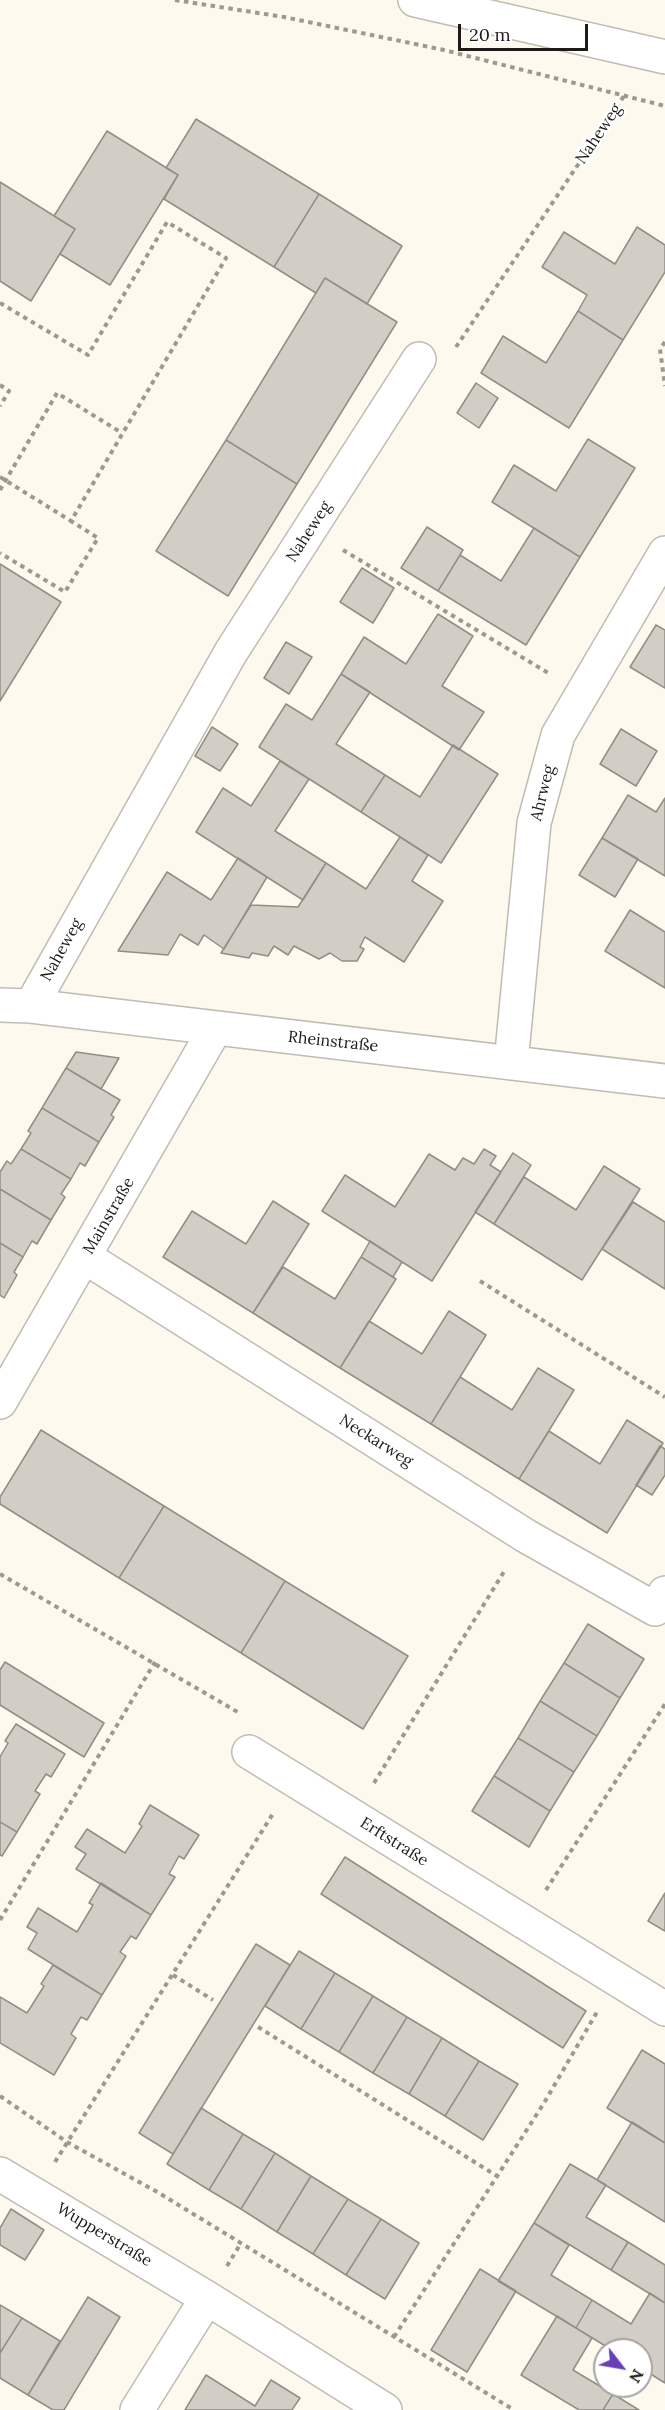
<!DOCTYPE html>
<meta charset="utf-8">
<style>
body{margin:0}
#map{position:relative;width:665px;height:2410px;overflow:hidden;background:#fef9ef;font-family:Lora,serif}
canvas{display:block}
.north{position:absolute;left:593px;top:2338px;width:60px;height:60px;box-sizing:border-box;background:#fff;border:2px solid #a4a4a2;border-radius:50%;rotate:121deg;font-size:16px;font-weight:700;line-height:24px;text-align:center;color:#1c1b17}
.north::after{content:'';display:block;margin:auto;width:21px;height:27px;background:#673fb7;clip-path:polygon(50% 0,100% 100%,50% 72%,0 100%)}
.scale{position:absolute;left:458px;top:24px;width:130px;height:27px;box-sizing:border-box;border:3px solid #1c1b17;border-top:0;padding-left:8px;font-size:18px;line-height:21px;white-space:nowrap;color:#1c1b17;-webkit-text-stroke:4px #fff;paint-order:stroke}
</style>
<div id="map">
<canvas width="665" height="2410"></canvas>
<div class="north">N</div>
<div class="scale">20 m</div>
</div>
<script>
const context = document.querySelector('canvas').getContext('2d');
context.lineJoin = 'round';
function fill(path, color) {
  context.fillStyle = color;
  context.fill(path, 'evenodd');
}
function strokePath(path, color, width, dash) {
  context.strokeStyle = color;
  context.lineWidth = width;
  context.lineCap = dash ? 'butt' : 'round';
  context.setLineDash(dash || []);
  context.stroke(path);
}
function drawText(font, color, halo, rows, align = 'center') {
  context.font = font + ' Lora,serif';
  context.lineWidth = 6;
  context.setLineDash([]);
  context.textBaseline = 'middle';
  context.strokeStyle = halo;
  context.fillStyle = color;
  for (const [text, x, y, turn = 0] of rows) {
    context.save();
    context.translate(x, y);
    context.rotate((+turn || 0) * Math.PI / 180);
    context.textAlign = isNaN(turn) ? turn : align;
    if (halo) context.strokeText(text, 0, 0);
    context.fillText(text, 0, 0);
    context.restore();
  }
}
const building = new Path2D(`
 M196,119L319,194L274,267L164,199L178,175L166,168Z
 M107,131L178,175L110,285L60,254L75,229L54,216Z
 M0,182L75,229L31,301L0,281Z
 M319,194L402,246L367,304L325,278L316,293L274,267Z
 M637,227L665,245V272L623,340L578,311L587,295L542,267L564,232L615,264Z
 M325,278L397,322L297,484L226,440Z
 M578,311L623,340L569,428L481,373L503,336L546,363Z
 M476,383L498,398L479,428L457,413Z
 M588,439L635,468L580,557L492,502L514,465L556,491Z
 M226,440L297,484L228,596L156,551Z
 M427,527L463,550L438,591L401,568Z
 M534,528L580,557L526,645L438,591L460,555L501,581Z
 M0,564L61,602L0,701Z
 M362,568L394,588L373,623L340,602Z
 M438,614L473,636L442,686L484,712L459,750L341,674L364,637L406,664Z
 M656,625L665,630V688L630,667Z
 M286,642L312,657L289,694L264,678Z
 M341,674L370,692L336,744L385,775L361,812L259,747L286,704L312,720Z
 M212,727L238,744L220,771L195,756Z
 M621,729L657,751L636,786L600,764Z
 M453,745L498,774L441,863L361,812L385,775L420,797Z
 M280,761L309,779L275,831L326,863L303,900L196,832L223,788L251,806Z
 M628,795L656,812L665,798V876L602,838Z
 M400,837L428,855L412,881L443,901L404,962L365,937L360,947L364,949L357,961H342L330,953L319,959L294,946L288,955L274,946L268,956L252,953L249,958L221,953L251,905L298,907L326,863L366,889Z
 M602,838L638,859L615,897L579,875Z
 M238,858L267,877L224,949L204,935L198,945L180,934L168,955L118,951L167,872L211,900Z
 M630,910L665,932V988L605,951Z
 M76,1052L119,1058L101,1089L66,1068Z
 M66,1068L120,1100L111,1115L114,1117L99,1142L42,1108Z
 M42,1108L99,1142L85,1166L80,1163L71,1179L21,1149L31,1133L28,1131Z
 M21,1149L71,1179L61,1194L65,1197L51,1220L0,1189V1172L7,1161L11,1164Z
 M484,1149L496,1156L490,1165L501,1172L432,1281L322,1211L345,1175L395,1207L429,1154L455,1170L463,1158L474,1164Z
 M513,1153L531,1165L494,1224L475,1212Z
 M604,1166L640,1189L582,1280L494,1224L524,1177L576,1210Z
 M0,1189L51,1220L37,1244L32,1241L23,1257L0,1243Z
 M273,1201L309,1224L253,1313L163,1257L192,1211L246,1244Z
 M633,1202L665,1222V1289L602,1249Z
 M370,1241L402,1262L393,1277L361,1257Z
 M0,1243L23,1257L14,1272L17,1275L4,1298L0,1295Z
 M361,1257L396,1279L340,1368L253,1313L283,1267L335,1299Z
 M449,1311L486,1335L431,1424L340,1368L369,1321L422,1354Z
 M538,1368L574,1390L519,1479L431,1424L460,1377L512,1410Z
 M627,1420L663,1443L607,1533L519,1479L549,1431L600,1464Z
 M41,1430L164,1506L119,1578L0,1504V1497Z
 M660,1446L665,1449V1475L652,1495L636,1485Z
 M164,1506L285,1581L241,1653L119,1578Z
 M285,1581L408,1656L363,1729L241,1653Z
 M588,1624L644,1659L620,1698L564,1663Z
 M5,1662L104,1723L84,1757L0,1705V1670Z
 M564,1663L620,1698L597,1736L540,1701Z
 M540,1701L597,1736L574,1772L518,1738Z
 M16,1724L65,1754L51,1777L46,1774L35,1791L40,1794L17,1832L0,1822V1757L8,1743L5,1741Z
 M518,1738L574,1772L550,1811L494,1776Z
 M494,1776L550,1811L529,1847L472,1811Z
 M150,1805L199,1835L184,1859L179,1856L169,1874L175,1877L151,1915L76,1869L86,1854L75,1847L87,1829L125,1853L142,1826L139,1824Z
 M0,1822L17,1832L2,1856L0,1855Z
 M345,1857L586,2011L563,2048L321,1894Z
 M101,1883L151,1915L136,1939L131,1936L120,1952L126,1956L102,1995L28,1949L37,1933L27,1927L38,1908L77,1932L93,1905L89,1903Z
 M665,1893V1931L648,1921Z
 M256,1944L290,1965L173,2154L139,2133Z
 M299,1951L335,1973L301,2029L265,2006Z
 M53,1965L102,1995L87,2020L81,2017L71,2034L76,2038L54,2075L0,2043V1997L27,2013L44,1986L41,1984Z
 M335,1973L373,1996L339,2052L301,2029Z
 M373,1996L407,2017L373,2073L339,2052Z
 M407,2017L442,2038L409,2094L373,2073Z
 M442,2038L479,2061L445,2116L409,2094Z
 M642,2050L665,2064V2143L607,2108Z
 M479,2061L518,2084L483,2140L445,2116Z
 M201,2108L243,2134L209,2190L167,2164Z
 M632,2122L665,2143V2222L597,2180Z
 M243,2134L275,2153L241,2209L209,2190Z
 M275,2153L311,2176L277,2232L241,2209Z
 M570,2164L606,2185L586,2217L628,2242L611,2270L534,2223Z
 M311,2176L348,2199L313,2254L277,2232Z
 M348,2199L381,2219L346,2275L313,2254Z
 M11,2209L44,2230L25,2260L0,2245V2228Z
 M381,2219L419,2243L385,2299L346,2275Z
 M534,2223L569,2245L551,2275L592,2300L576,2328L498,2281Z
 M628,2242L665,2265V2303L611,2270Z
 M480,2269L516,2291L467,2372L431,2350Z
 M650,2293L665,2303V2383L641,2368V2350H612L576,2328L592,2300L631,2324Z
 M88,2297L120,2317L64,2410H53L28,2395Z
 M0,2305L22,2318L0,2353Z
 M557,2316L592,2338L573,2370L613,2394L603,2410H579L521,2375Z
 M22,2318L60,2341L28,2395L0,2378V2353Z
 M206,2375L255,2406L271,2380L300,2398L292,2410H185Z
 M613,2394L639,2410H603Z`);
fill(building, '#d3cec5');
strokePath(building, '#938e85', 1.5);
const street = new Path2D(`
 M0,1005L31,1006L665,1081
 M31,1006L231,652L419,359
 M511,1063L534,823L558,735L665,553
 M85,1257L526,1536L655,1609L665,1593
 M0,1402L215,1029
 M249,1752L665,2009
 M0,2174L207,2298L385,2410
 M137,2410L207,2298`);
const secondary = new Path2D(`
 M415,0L665,57`);
strokePath(street, '#c1bcb3', 36);
strokePath(secondary, '#c1bcb3', 36);
strokePath(new Path2D(`
 M175,0L284,17L444,50L665,106
 M0,303L88,355L167,222L226,258L71,521L98,538L65,592L0,553
 M665,342L660,349L665,386
 M456,347L624,96
 M0,385L9,391L0,406
 M0,477L71,521
 M0,490L57,393L122,433
 M343,550L550,674
 M480,1281L665,1397
 M0,1574L241,1714
 M374,1783L505,1570
 M546,1890L665,1704
 M0,1920L155,1662
 M173,1975L213,2000
 M258,2027L497,2176
 M0,2096L67,2142L159,2193L514,2410
 M55,2162L274,1812
 M227,2266L241,2243
 M394,2337L544,2103L597,2012`), '#9c9992', 4, [4.5, 4.5]);
strokePath(street, '#fff', 33);
strokePath(secondary, '#fff', 33);
drawText('16px', '#1c1b17', '#fff', [
 ["Naheweg",599,134,-56],
 ["Naheweg",309,532,-57],
 ["Ahrweg",543,793,-76],
 ["Naheweg",62,950,-61],
 ["Rheinstraße",333,1042,6],
 ["Mainstraße",109,1216,-60],
 ["Neckarweg",376,1441,32],
 ["Erftstraße",394,1842,32],
 ["Wupperstraße",104,2235,31]
]);
</script>
